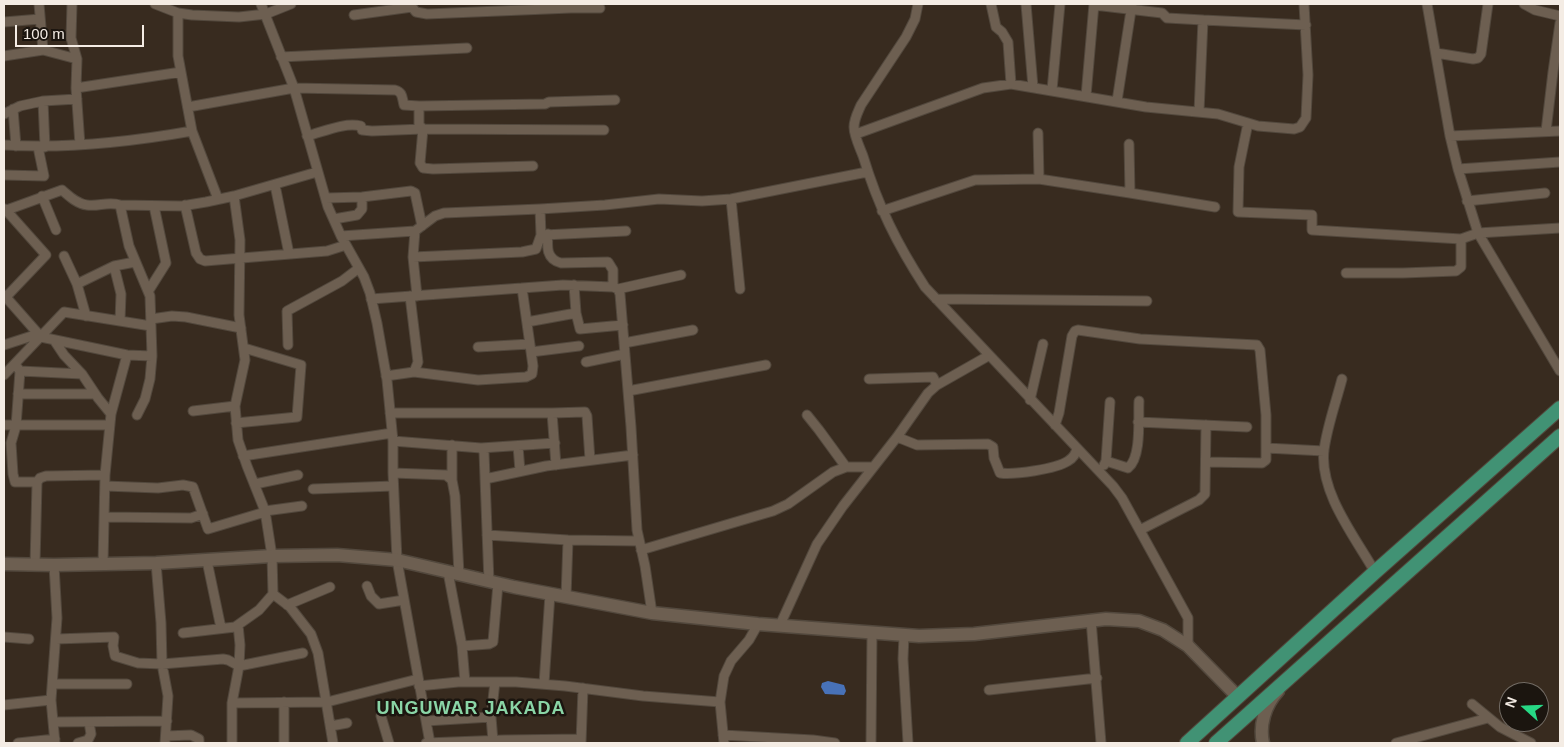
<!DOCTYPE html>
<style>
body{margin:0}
#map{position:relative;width:1564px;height:747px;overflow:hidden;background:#382b1f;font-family:Arial,sans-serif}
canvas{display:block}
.frame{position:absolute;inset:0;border:5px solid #f4ece4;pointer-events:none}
.north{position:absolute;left:1499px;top:682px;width:50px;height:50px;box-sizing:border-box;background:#1b150f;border:1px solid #726b64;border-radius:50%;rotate:290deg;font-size:14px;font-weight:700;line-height:20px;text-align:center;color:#f4ece4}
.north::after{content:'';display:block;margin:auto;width:18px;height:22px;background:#27d885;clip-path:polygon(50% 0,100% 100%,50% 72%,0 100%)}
.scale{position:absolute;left:15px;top:25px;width:129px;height:22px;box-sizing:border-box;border:2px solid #f4ece4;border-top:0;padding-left:6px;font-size:15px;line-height:18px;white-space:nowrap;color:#f4ece4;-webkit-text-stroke:4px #1b150f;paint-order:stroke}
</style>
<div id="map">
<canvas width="1564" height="747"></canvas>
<div class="frame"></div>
<div class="north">N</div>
<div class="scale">100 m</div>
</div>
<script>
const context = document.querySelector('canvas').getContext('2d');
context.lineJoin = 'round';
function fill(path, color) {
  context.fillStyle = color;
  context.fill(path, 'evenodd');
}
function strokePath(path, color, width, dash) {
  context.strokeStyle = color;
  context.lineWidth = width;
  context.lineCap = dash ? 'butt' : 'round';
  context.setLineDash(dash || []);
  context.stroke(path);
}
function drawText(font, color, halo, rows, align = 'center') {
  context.font = font + ' Arial,sans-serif';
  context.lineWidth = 5;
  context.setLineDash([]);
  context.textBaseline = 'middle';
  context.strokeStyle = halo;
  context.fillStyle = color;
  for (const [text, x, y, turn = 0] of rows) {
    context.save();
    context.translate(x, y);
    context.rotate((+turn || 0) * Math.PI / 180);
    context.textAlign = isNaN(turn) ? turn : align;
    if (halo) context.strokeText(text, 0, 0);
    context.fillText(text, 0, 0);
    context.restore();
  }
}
fill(new Path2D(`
 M828,681L844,685L846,691L844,695L825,694L821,687L822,683Z`), '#4872b8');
const street = new Path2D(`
 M39,4L43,50
 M72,4L71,38L77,59L76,88L80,145
 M155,4L178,13L192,15L239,17L266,14L291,4
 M261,4L294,88L328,207L341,236L364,277L370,293L377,323L387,380L393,441V473L397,560L430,743
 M569,4L571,8H600
 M918,4L915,19L906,37L861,105C858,112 854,119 854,127C854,136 860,148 863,156C878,206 897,244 925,287L1113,486L1122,498L1188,618V646
 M991,4L996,27L1002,32L1008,42L1011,84
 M1026,4L1033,87
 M1427,4L1450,136L1458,169L1478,233L1560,371
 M1524,4L1535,10L1560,16
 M1094,5L1162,13L1167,18L1203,20
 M178,13V56L192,131L218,199
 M354,15L412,7L416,12L427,14L571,8
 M4,22L40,19
 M1436,53L1473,59L1478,58L1481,54L1488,4
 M4,56L43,50L77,59
 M281,57L467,48
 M76,88L181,72
 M1052,90L1060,4
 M1086,96L1094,4
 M1117,101L1132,4
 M419,106V125L423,129L604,130
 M188,107L294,88L395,90C403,92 402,98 404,105L419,106L545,104L549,102L615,100
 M13,109L16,146
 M1199,112L1203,20L1306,25
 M4,114L20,106L43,101
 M1248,123L1239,167L1238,212L1312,215V230L1461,239L1478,233L1560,228
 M1546,131L1553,72L1560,23
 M856,134L983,88L1011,84L1146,107L1218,114L1258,126L1294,129L1300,127L1306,118L1308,75L1304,4
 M307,136C323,132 344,122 361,126L362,130L372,131L423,129L420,163L423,168L433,169L533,166
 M1450,136L1560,131
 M4,145C67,149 130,142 192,131
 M45,147L43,101L77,99
 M1458,169L1560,162
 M4,175L44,176L38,147
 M1039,179L1130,193L1129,144
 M275,185L289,254
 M1130,193L1215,207
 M42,196L56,230
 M326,198L362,197L411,191L415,193L422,226
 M731,199L740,289
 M1467,201L1545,193
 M120,205L129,246L150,296L152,356L150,379L145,399L137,415
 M185,205L196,253L200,259L205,261L327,251L346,245
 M5,209L46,255L6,297
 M4,211L62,190C69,196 77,204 87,205C98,207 108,201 120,205L182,206L206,202L234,196L317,172
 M882,211L975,180L1039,179L1038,133
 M334,219L357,215L362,209V197
 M548,234C547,247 546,259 561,263L608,262L613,270V287
 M544,235L626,231
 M341,236L415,231
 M64,256L77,284L86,316
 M413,257L522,252L536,249L541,235L540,209
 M114,266L121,294L120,321
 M1346,273H1403L1456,271L1461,267V239
 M77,284L114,266L135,262
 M618,289L620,294L631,427L637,530L645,566L652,613
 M149,290L166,263L154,206
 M4,295L41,337L127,355L152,356
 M417,296L413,257L415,231L435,216L444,213L540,209L605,205L659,199L702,201L731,199L867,172
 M371,299L563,285L613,287L618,289L681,275
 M936,299L1147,301
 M576,313L580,329L623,325
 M151,319L172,316L186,317L241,328
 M527,322L576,313L574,285
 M54,340L64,355L82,374L98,398L111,414
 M624,343L693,330
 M4,345L38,334
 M288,345L287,311L342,281L359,268
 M478,347L530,344
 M531,352L579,346
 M586,362L625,354
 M17,367L20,371L82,374
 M20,371L16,426L11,443L13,474L15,482H37
 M414,372L478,380L526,377L532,374L533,366L522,288
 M4,375L64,312L151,326
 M386,376L414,372L418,362L410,296
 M1342,379C1336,402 1327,427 1324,450C1319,492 1355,537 1375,572
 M937,385L988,356
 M628,391L766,365
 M18,394H95
 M1030,400L1043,344
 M193,411L235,406
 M390,413H552L556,465
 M552,413L585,412L587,416L590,460
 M807,415L819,430L846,467
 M1138,422L1247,427
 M236,423L297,417L301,365L244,348
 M4,425H110
 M1055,425L1059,413L1072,336L1075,331L1078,330L1140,339L1257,345L1260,350L1266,415V460L1262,463L1206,462
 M897,437L917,445L988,444L993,447L994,458L1000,473C1014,475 1056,469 1068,461C1073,458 1076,454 1077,448
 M393,441L481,448L555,443
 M518,446L520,471
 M481,448L484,452L489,582
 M1266,448L1324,451
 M243,456L392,433
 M1106,461L1128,468C1142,457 1138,418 1139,401
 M1104,465L1106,461L1110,402
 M393,473L446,475L452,480L455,496L459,574
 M485,479L546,466L633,455
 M452,480V445
 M255,484L298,475
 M105,486L158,488L183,485L193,487L208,529L265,512
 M313,489L393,486
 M265,511L302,506
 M105,517L191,518L203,514
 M1140,530L1199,500L1205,494L1206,425
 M487,535L568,540L638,541
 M641,550L773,511L788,504L833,472L846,467H873
 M207,561L221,628
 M156,563L161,623L162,664L168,696L165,743
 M103,564L105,475L111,414L127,355
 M35,565L37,482L40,478L46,476L105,475
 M54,565L57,618L51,700L55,743
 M448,572L462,646L465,682
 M367,586L371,596L379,604L404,600
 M273,594L290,607L311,634L318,653L333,743
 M566,597L568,540
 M287,605L330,587
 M1091,620L1101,743
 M238,625L240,645L239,666L303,653
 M780,625L817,544L843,506L897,437L928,393L937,385L933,377L869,379
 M183,633L235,627L259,610L273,594L272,556L265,511L247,466L238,440L235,406L245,360L239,315L240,240L234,196
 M904,635L903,659L908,743
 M4,637L29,639
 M56,639L114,637L113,646L115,656L138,663L162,664L223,659L228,660L239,666L232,703L327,702L418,679
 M462,646L489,644L493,642L498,584
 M53,684H127
 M544,684L550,594
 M419,686L458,682H516L565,686L643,696L720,702
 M989,690L1097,678
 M1472,704L1500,727L1531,743
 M4,705L51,700
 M381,716L389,743
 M426,721L491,717
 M53,722L167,721
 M331,726L347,723
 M723,735L813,740L835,743
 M166,736L191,735L199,739V743
 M493,741L491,717L495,682
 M18,743L55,739
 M78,743L88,740L91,734L89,722
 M232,743V703
 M284,743V702
 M426,743L504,740L581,739
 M581,743L583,688
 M724,743L720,702L724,676L731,661L749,640L758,624
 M871,743L872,632
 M1396,743L1488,718`);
const secondary = new Path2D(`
 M4,564L54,565L156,563L272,556L337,555L397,560L514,587L652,613L758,624L919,636L974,634L1106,619L1139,621L1163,630L1188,646L1238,697
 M1263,743C1259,725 1265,705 1278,691`);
const primary = new Path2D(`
 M1187,743L1375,572L1560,408
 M1216,743L1560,436`);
strokePath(street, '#52483d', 11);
strokePath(secondary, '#52483d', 15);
strokePath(primary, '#52483d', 16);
strokePath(street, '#6d5f51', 9);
strokePath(secondary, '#6d5f51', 12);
strokePath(primary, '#419274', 14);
context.letterSpacing = '1px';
drawText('bold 18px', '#8ad5a6', '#1b150f', [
 ["UNGUWAR JAKADA",471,709]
]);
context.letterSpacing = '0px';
</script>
